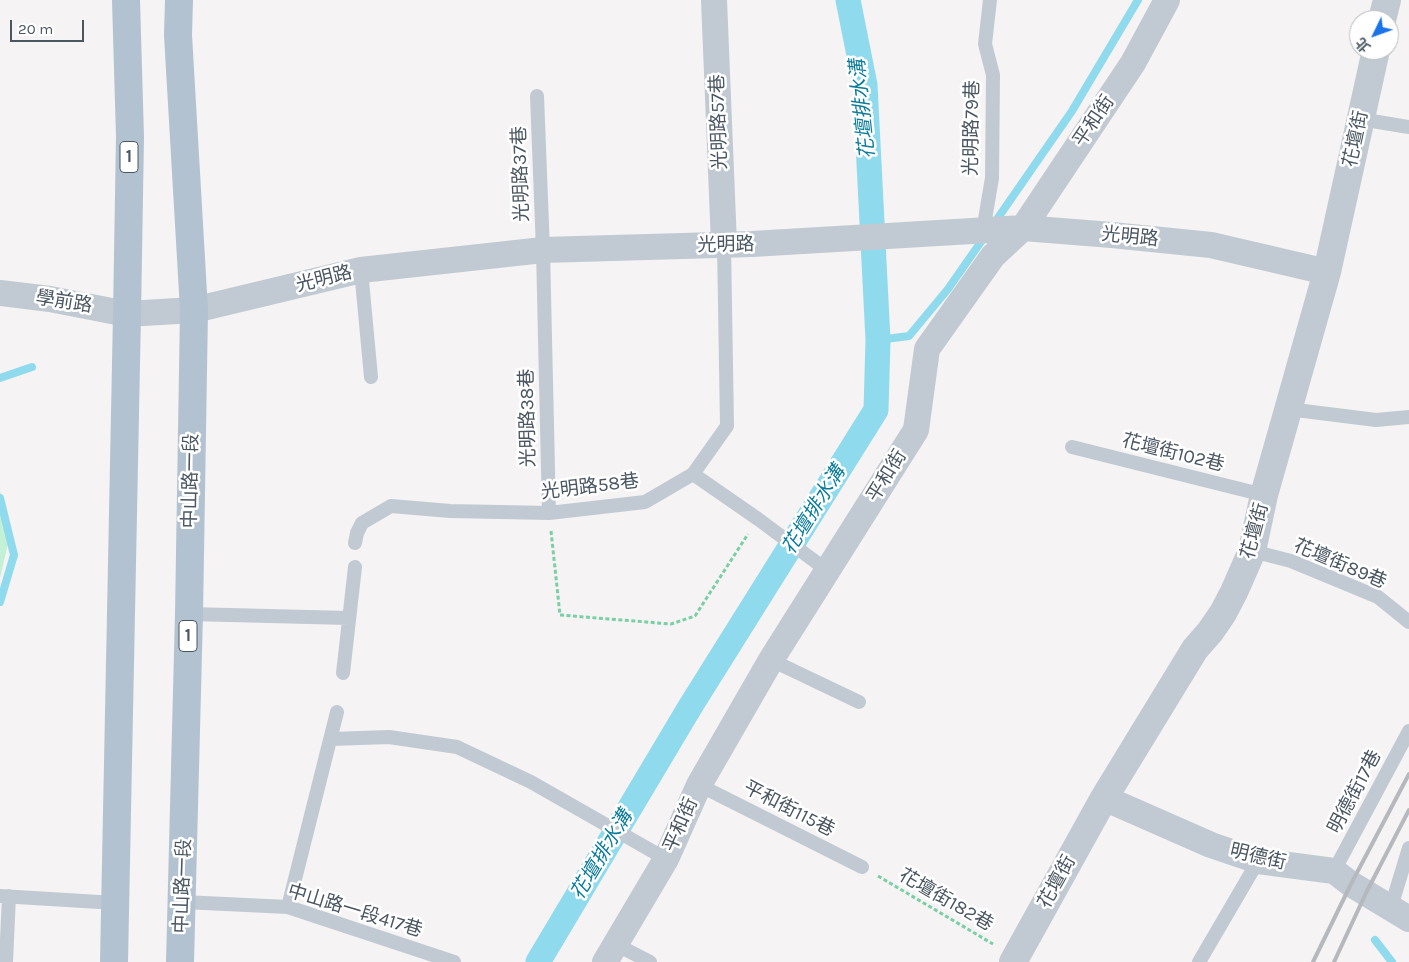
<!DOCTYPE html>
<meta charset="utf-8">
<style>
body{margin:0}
#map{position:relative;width:1409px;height:962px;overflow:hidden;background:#f5f3f3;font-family:Karla,"Noto Sans TC",sans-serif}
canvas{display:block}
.north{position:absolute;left:1349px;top:10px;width:50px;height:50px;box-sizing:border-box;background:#fff;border:1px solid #b7bbc0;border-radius:50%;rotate:228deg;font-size:14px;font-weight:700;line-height:20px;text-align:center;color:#4a5661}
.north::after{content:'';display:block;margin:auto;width:18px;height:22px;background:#1a73e8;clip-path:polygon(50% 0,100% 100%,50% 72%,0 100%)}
.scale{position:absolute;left:10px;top:20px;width:74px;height:22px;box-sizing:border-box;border:2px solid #4a5661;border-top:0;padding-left:6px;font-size:15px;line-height:18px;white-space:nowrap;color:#4a5661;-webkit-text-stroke:4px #fff;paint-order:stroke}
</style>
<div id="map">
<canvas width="1409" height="962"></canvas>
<div class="north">北</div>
<div class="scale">20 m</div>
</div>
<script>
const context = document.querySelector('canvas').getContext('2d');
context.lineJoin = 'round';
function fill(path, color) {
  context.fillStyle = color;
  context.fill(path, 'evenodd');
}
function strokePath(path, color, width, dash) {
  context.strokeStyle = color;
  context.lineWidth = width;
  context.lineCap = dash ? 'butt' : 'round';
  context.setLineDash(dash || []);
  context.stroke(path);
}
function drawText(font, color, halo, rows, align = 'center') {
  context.font = font + ' Karla,"Noto Sans TC",sans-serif';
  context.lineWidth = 5;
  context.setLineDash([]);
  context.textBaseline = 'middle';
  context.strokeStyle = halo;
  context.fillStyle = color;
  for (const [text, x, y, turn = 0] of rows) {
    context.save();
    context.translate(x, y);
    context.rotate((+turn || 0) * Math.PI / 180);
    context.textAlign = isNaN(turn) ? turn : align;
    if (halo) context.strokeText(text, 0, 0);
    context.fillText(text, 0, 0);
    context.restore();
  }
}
fill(new Path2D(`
 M0,491L11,531L0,578Z`), '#c3f1d5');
strokePath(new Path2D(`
 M993,225L1072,111L1138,0
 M878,340L909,336L948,289L985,236
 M0,378L32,367
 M0,498L14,555L0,602
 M1375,940L1392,962`), '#90daee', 8);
strokePath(new Path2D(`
 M538,962L690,707L876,410L878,340L865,85L848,0`), '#90daee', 25);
strokePath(new Path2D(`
 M551,531L560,615L671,624L695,616L748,534
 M878,876L993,944`), '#7ad0a6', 3, [4, 2.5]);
strokePath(new Path2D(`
 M537,96L543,250L549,513
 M1360,119L1409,127
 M984,234L983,231L992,178L993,75L985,44L990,0
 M361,270L371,377
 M1288,409L1376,420L1409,417
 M1072,447L1264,495
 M693,474L758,519L828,571
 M355,543L357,533L362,523L391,506L450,511L549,513L645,502L693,474L727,426L724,244
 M1252,551L1291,561L1378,597L1409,622
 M189,614L349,618
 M771,660L859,702
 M343,673L355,567
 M331,739L389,737L457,747L531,782L666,859
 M699,785L862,867
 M1334,871L1409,731
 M0,896L116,903
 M183,902L288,907L454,962
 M288,907L337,712
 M1391,907L1409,848
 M617,945L650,962
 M6,962L9,896
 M1199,962L1258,861`), '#c1cad2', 14);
strokePath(new Path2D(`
 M714,0L724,244
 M0,293L50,299L127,314L194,310L361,270L543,250L752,244L1023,228L1112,235L1211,245L1327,272
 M1104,798L1211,845L1258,861L1334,871L1351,884L1409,919
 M605,962L666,859L699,785L771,660L916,430L927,349L993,256L1023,228L1133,63L1167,0`), '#c1cad2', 26);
strokePath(new Path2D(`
 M1382,20L1387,0
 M1013,962L1104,798L1195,649L1210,632L1223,613L1234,592L1252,551L1264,495L1327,272L1376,50`), '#c1cad2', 28);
strokePath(new Path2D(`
 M179,0L178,35L194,310L189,614L180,962
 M114,962L127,314L130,137L126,0`), '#b3c2d1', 28);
strokePath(new Path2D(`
 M1313,962L1351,884L1409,774
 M1334,962L1366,893L1409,810`), '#b5b8bd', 4);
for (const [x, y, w] of [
 [129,157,18],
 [188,636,18]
]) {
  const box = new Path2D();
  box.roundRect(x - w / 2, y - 15.5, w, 31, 4);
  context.fillStyle = '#fff';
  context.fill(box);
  strokePath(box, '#4a5661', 1);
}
drawText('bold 18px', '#4a5661', null, [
 ["1",129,157],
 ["1",188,636]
]);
drawText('19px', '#4a5661', '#fff', [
 ["平和街",1094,121,-56],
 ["光明路57巷",719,122,-92],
 ["光明路79巷",972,128,-89],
 ["花壇街",1356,139,-78],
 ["光明路37巷",521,174,-92],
 ["光明路",1130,237,6],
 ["光明路",726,245,-1],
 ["光明路",324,279,-14],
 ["學前路",64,302,9],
 ["光明路38巷",528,418,-91],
 ["花壇街102巷",1173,453,14],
 ["平和街",887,476,-58],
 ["中山路一段",191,481,-89],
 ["光明路58巷",590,487,-7],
 ["花壇街",1255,531,-75],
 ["花壇街89巷",1340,564,23],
 ["明德街17巷",1355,792,-62],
 ["平和街115巷",789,809,27],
 ["平和街",681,825,-66],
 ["明德街",1258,857,13],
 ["花壇街",1057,882,-61],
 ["中山路一段",183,886,-88],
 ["花壇街182巷",946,900,30],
 ["中山路一段417巷",355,911,17]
]);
drawText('italic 20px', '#0c7c9b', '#fff', [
 ["花壇排水溝",863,109,-96],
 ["花壇排水溝",814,510,-58],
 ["花壇排水溝",602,855,-59]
]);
</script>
